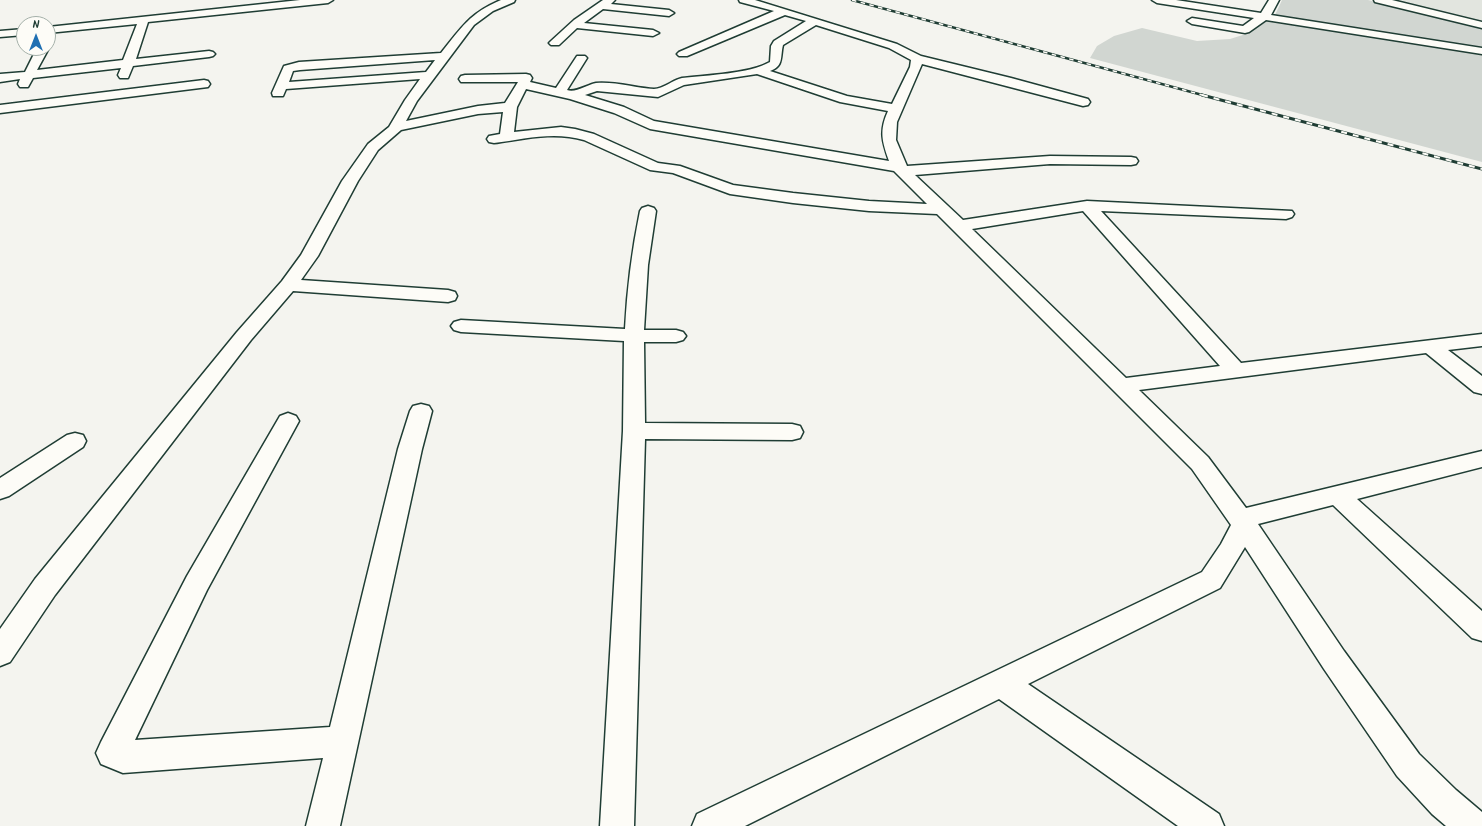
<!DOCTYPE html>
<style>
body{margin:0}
#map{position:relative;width:1482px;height:826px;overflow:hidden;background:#f4f4ef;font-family:Kalam,sans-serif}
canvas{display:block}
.north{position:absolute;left:16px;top:16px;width:40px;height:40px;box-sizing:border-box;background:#fdfcf7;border:1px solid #a4b0a9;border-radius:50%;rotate:0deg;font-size:11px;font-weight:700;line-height:16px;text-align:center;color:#1f3d34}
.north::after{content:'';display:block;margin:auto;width:14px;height:18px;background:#1f6fb2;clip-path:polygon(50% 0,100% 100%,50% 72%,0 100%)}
</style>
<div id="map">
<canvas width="1482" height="826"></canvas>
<div class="north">N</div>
</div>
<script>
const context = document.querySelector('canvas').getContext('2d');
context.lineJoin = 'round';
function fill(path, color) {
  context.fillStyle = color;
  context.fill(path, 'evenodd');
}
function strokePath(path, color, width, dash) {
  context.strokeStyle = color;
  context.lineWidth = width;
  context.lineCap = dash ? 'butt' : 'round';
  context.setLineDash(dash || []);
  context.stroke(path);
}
fill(new Path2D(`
 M1395,0H1482V21Z`), '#e2e5df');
fill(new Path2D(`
 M1282,0H1368L1482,28V48L1275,15Z
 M1272,18L1482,52V162L1090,58L1097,46L1114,36L1142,28L1197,41L1230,39L1246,34Z`), '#d1d6d1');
const minor = new Path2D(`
 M300,0H333L328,3L148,22L136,59L209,51L213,52L215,54L213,56L209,57L133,66L128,78H120L118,75L121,68L33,78L28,87H20L18,84L20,79L0,82V74L25,72L37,48H49L37,70L123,60L137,24L48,33V27Z
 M501,0H515L514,2L493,11L474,25L417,101L406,121L478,106L505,103L518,82H461L459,79L461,76L465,75L526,74L530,75L532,78L530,82L556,88L577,56H585L587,58L567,90C576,93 586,85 596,83C614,81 636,88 654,89C663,89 673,80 682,78C707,75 749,74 770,62L771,46L774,41L806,21L785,15L687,56H679L677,54L679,52L774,11L740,2L739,0H755L897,44L921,56L1011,78L1088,99L1090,102L1088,105L1083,106L922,64L897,122L896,140L907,166L1050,156L1131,157L1136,158L1138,161L1136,164L1131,165L1050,164L915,175L963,220L1087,201L1292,211L1294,214L1292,217L1286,219L1101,211L1241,363L1482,334V346L1448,350L1482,376V394L1474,392L1426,353L1139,390L1208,457L1246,508L1482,451V467L1357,499L1482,611V641L1472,638L1333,505L1258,524L1344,651L1419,754L1456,790L1482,812V826H1446L1432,814L1397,776L1324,669L1245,547L1220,588L1028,684L1219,814L1224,826H1178L999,699L745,826H692L697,814L1202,572L1221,544L1231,525L1192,469L937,214L869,211L793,203L730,194L673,173L650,170L584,140C554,131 524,139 494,143L489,142L487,139L489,136L500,134L503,112L478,114L401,130L378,150L358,181L318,256L301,280L448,290L455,292L457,296L455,300L448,302L293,291L251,340L55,595L10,662L0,666V629L35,579L237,332L282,281L301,255L342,181L368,144L389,127L405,100L420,79L286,89L283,96H273L272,93L284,66L299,62L441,53C462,27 470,13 501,0ZM816,25L889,48L911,60L910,67L892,104L847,96L770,71C784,66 780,57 783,45ZM435,60L426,72L289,82L293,71L300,70ZM757,74L840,102L888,111C879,131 882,141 889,161L654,121L624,107L585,95L597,91L658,97L684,85ZM526,89L570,99L614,113L650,129L894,171L927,204L869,201L793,193L733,185L680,166L658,163L594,134L575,129L561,127L514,132L517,107ZM1083,211L1220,366L1126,378L972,229Z
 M603,0H615L611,4L669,10L674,13L669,16L603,9L584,23L653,30L659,33L653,36L577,28L559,45H551L549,43L551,41L574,20Z
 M1152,0H1176L1261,13L1269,0H1279L1271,15L1482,48V54L1266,20L1249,32L1245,33L1192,24L1187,21L1192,18L1243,26L1254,18L1157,3Z
 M24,29V35L0,37V31Z
 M204,80L208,81L210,84L208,87L0,113V105Z
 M648,206L654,208L656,211L648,265L644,330H676L683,332L686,336L683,340L676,342H644L645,423L792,424L800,426L803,432L800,438L792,440L645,439L634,826H600L623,431L624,341L461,332L454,330L451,326L454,322L461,320L625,329C627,289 632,250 640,211L642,208Z
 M421,404L429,406L432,411L422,449L340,826H306L323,758L123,773L101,764L96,753L101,742L187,576L280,416L288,413L296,416L299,421L207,590L135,740L330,727L398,449L410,411L413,406Z
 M75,433L83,435L86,441L83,447L9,496L0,499V478L67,435Z`);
const secondary = new Path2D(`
 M1374,0H1392L1482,22V28L1375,2Z`);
strokePath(minor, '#1f3d34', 3);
strokePath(secondary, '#1f3d34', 3);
fill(minor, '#fdfcf7');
fill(secondary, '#fdfcf7');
const railFar1 = new Path2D(`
 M852,0L1206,96`);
const rail = new Path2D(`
 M1202,95L1482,169`);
strokePath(railFar1, '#1f3d34', 2.5);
strokePath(rail, '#1f3d34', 3);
strokePath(railFar1, '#fdfcf7', 1.5, [4.5]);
strokePath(rail, '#fdfcf7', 2, [6]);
</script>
